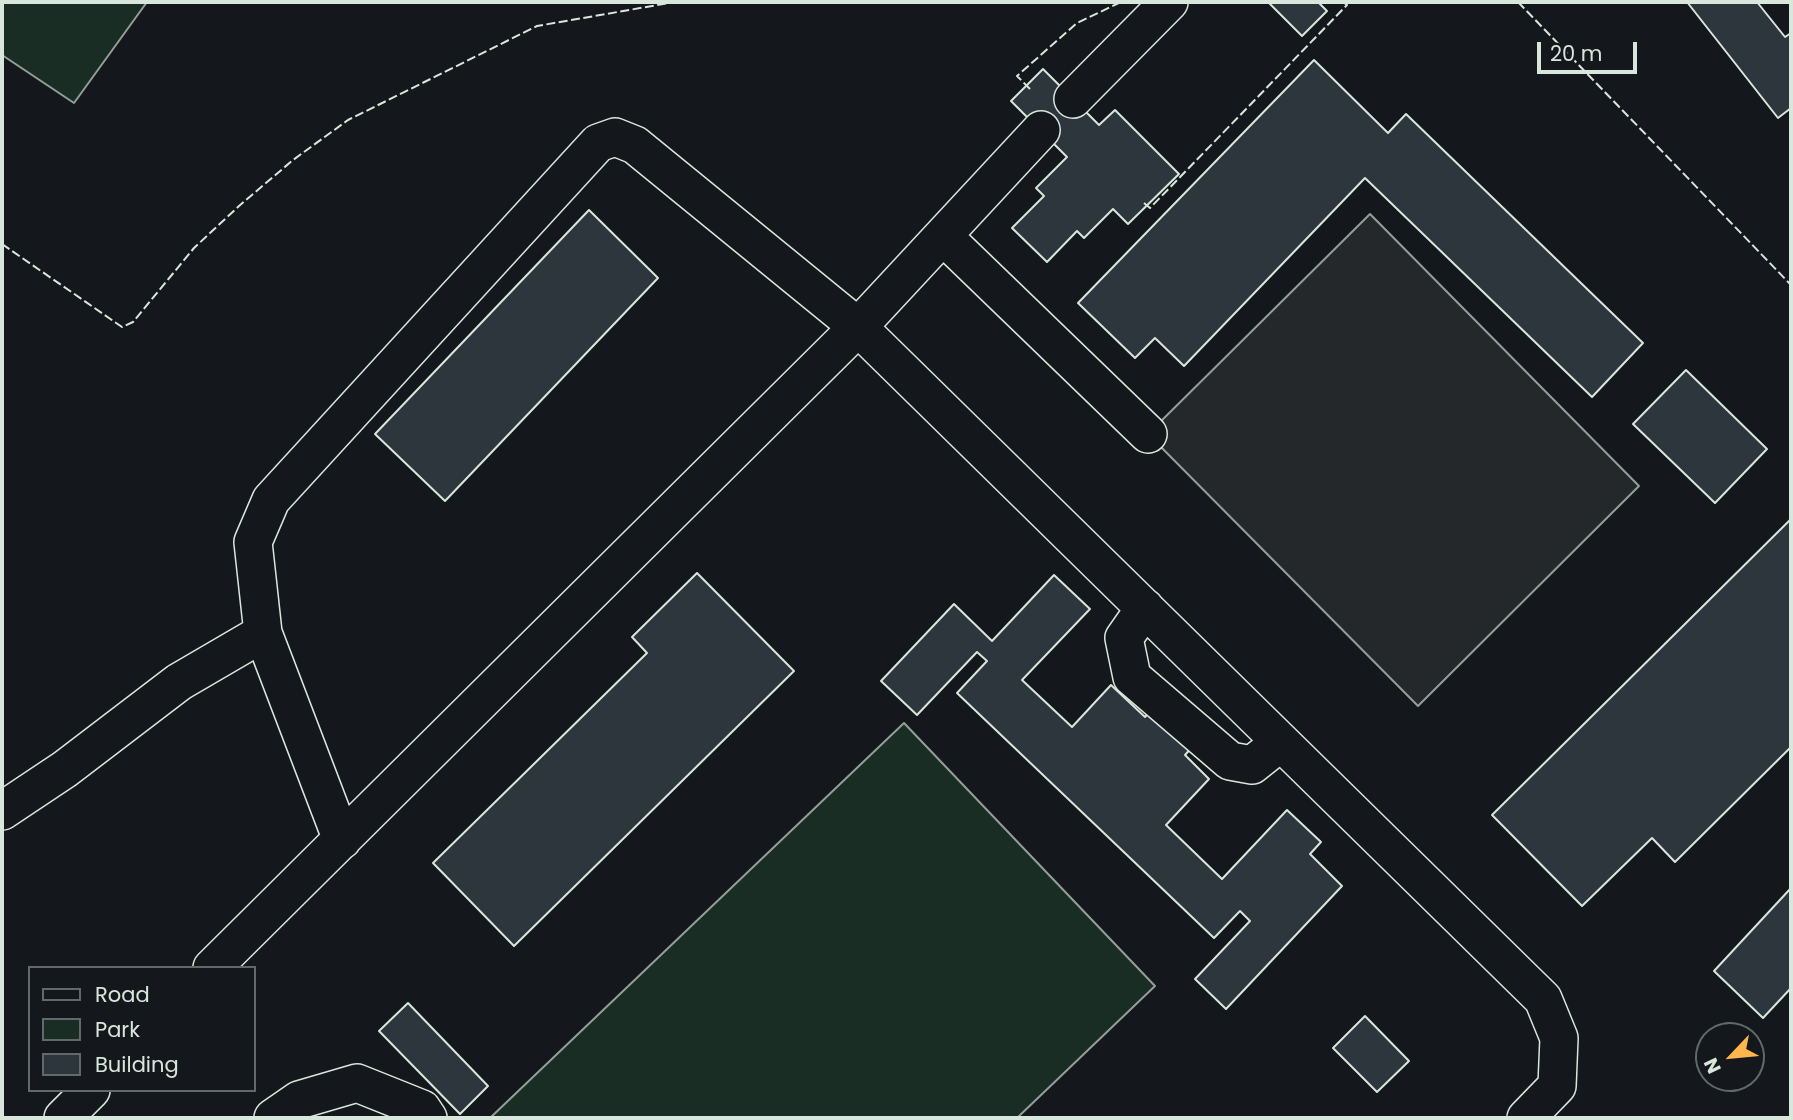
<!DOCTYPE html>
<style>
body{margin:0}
#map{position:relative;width:1793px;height:1120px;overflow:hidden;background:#14181c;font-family:Poppins,sans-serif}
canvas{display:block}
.frame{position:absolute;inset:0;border:4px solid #d8e6dc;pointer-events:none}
.legend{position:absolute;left:28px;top:966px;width:228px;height:126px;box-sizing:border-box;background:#14181c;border:2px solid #626a69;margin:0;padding:9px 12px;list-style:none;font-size:21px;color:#d8e6dc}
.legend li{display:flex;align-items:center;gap:14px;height:35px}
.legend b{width:35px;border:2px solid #626a69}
.north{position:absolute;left:1695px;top:1022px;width:70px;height:70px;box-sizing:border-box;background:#14181c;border:2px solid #626a69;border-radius:50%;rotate:244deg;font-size:19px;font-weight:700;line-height:28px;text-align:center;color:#d8e6dc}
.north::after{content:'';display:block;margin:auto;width:24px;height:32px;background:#ffb74d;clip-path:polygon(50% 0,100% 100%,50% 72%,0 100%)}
.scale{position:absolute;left:1537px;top:42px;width:100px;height:32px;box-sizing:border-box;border:4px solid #d8e6dc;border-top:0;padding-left:9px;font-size:21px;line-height:24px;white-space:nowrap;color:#d8e6dc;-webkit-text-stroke:5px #14181c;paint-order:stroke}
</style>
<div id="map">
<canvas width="1793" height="1120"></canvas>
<div class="frame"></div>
<ul class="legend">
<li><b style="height:9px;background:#14181c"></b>Road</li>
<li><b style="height:19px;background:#1a2d24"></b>Park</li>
<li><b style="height:19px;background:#2c363c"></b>Building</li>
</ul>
<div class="north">N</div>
<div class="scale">20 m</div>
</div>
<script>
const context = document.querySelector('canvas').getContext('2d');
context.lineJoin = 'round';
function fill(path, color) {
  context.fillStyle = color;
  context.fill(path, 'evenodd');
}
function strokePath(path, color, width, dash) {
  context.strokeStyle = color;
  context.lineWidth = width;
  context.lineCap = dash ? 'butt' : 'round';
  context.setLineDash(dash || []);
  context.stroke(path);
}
const green = new Path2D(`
 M2,2H147L74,103L2,55Z
 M904,723L1155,986L1017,1118H490Z`);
fill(green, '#1a2d24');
strokePath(green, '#939e99', 2);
const parking = new Path2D(`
 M1370,214L1639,486L1418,706L1148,434Z`);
fill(parking, '#24282b');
strokePath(parking, '#939e99', 2);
const building = new Path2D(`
 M1268,2H1318L1327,11L1302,36Z
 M1687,2H1757L1785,37L1791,33V108L1778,118Z
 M1314,60L1388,133L1406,114L1643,343L1592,397L1365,178L1184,366L1155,338L1135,358L1078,303Z
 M1043,69L1099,125L1115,110L1179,174L1128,224L1113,209L1084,238L1077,231L1047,262L1012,228L1044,196L1036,188L1067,157L1011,101Z
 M589,210L658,278L445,501L375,434Z
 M1686,370L1767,449L1715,503L1633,424Z
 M1791,519V747L1675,862L1652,838L1582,906L1492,815Z
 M697,573L794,671L514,946L433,863L647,653L632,637Z
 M1054,575L1090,609L1022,680L1072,727L1111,685L1145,717L1154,707L1194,745L1185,755L1209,779L1166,825L1222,879L1287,810L1321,842L1310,854L1342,886L1226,1009L1195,979L1250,921L1240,911L1214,938L957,693L987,661L977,652L917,715L881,681L954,604L992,641Z
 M1791,888V988L1763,1018L1714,971Z
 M408,1003L488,1086L460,1114L379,1031Z
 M1365,1016L1409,1061L1377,1092L1333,1048Z`);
fill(building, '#2c363c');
strokePath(building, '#d8e6dc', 2);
const minor = new Path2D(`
 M1073,99L1169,2
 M943,236L1148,434
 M1145,608L1124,638L1132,677L1230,761L1252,765L1281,742
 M2,811L65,769L179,682L263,633
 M342,840L263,633L253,542L271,500L598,143L615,137L635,145L858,327L1543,999L1559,1038L1557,1086L1526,1118
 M212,968L858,327L1041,130
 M63,1118L91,1090
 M273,1118L299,1100L357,1083L422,1109L428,1118`);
strokePath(minor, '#d8e6dc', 40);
strokePath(minor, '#14181c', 37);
strokePath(new Path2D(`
 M1518,2L1791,285
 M1030,89L1017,76L1077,23L1121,2
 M1144,203L1150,208L1347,5L1343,2
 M2,244L122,327L133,322L194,248L239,206L293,160L348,120L537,26L675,2`), '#d8e6dc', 2, [9, 3.5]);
</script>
